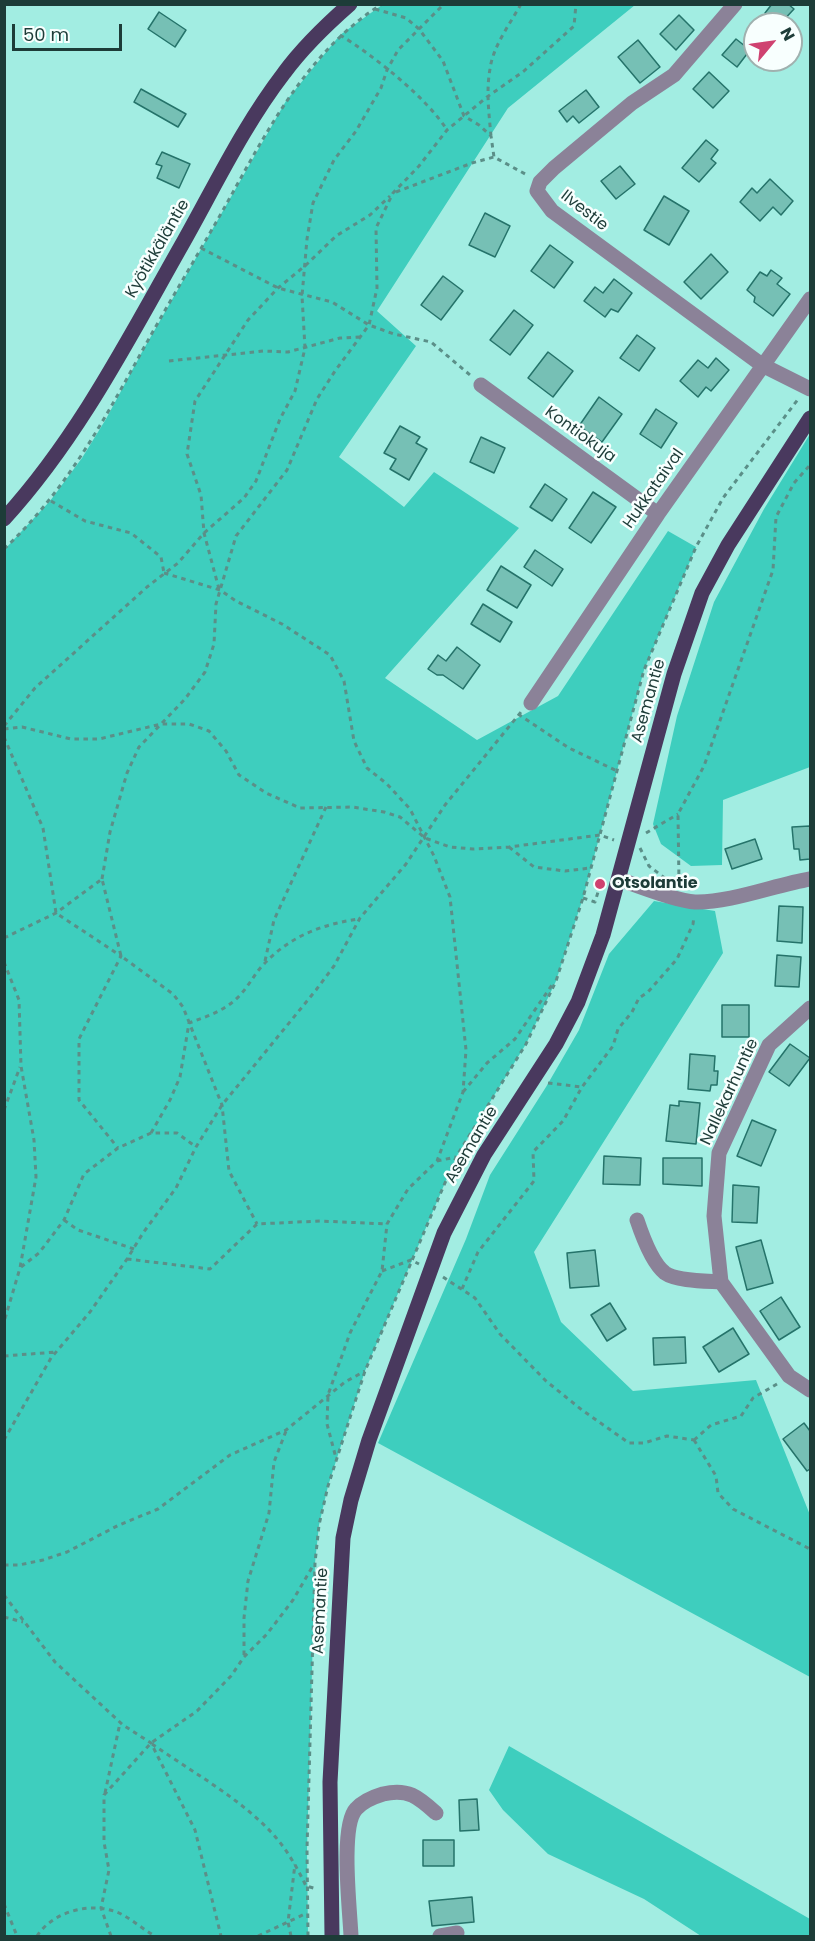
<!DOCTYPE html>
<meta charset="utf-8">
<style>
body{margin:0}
#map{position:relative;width:815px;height:1941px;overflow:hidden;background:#a2ede2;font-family:Poppins,sans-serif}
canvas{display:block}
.frame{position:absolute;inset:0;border:6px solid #1d3c38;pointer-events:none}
.north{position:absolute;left:743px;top:12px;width:60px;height:60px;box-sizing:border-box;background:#f8fffe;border:2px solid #a0b1af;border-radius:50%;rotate:61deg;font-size:16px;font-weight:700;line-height:24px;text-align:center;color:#1d3c38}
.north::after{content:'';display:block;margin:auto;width:21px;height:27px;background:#cf4270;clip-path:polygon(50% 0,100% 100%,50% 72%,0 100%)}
.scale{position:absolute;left:12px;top:24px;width:110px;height:27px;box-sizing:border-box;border:3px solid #1d3c38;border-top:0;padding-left:8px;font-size:18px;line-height:21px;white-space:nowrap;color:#1d3c38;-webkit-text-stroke:4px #f8fffe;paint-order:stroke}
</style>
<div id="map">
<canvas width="815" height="1941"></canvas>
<div class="frame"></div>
<div class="north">N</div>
<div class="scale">50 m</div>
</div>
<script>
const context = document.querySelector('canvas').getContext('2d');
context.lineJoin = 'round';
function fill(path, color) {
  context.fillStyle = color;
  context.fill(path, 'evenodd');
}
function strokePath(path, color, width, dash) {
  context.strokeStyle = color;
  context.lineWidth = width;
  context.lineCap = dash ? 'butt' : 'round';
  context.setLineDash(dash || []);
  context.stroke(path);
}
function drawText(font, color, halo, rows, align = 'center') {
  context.font = font + ' Poppins,sans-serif';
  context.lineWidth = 5;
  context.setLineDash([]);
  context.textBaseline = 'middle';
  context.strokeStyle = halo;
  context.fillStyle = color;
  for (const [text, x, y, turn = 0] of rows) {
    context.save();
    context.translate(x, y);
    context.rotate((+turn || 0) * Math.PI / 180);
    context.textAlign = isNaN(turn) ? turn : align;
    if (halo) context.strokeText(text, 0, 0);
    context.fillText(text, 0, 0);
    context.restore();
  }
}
fill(new Path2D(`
 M382,5H635L508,108L377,311L416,346L339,457L404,507L434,472L519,528L385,678L477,740L558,696L668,531L696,547L644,670L583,898L556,981L526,1044L456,1157L365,1371L328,1486L319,1525L315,1563L307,1849L308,1936H5V549L50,501L82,458L106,419L142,352L286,101L340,35Z
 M810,434V767L723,800L722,865L691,866L661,844L653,824L677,716L714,602L764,509Z
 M654,901L715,911L723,953L534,1252L561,1322L633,1391L756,1380L810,1515V1677L378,1443L466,1239L490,1175L546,1087L579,1030L609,954Z
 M509,1746L810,1919V1936H701L644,1899L548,1854L503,1810L489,1790Z`), '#3ecebe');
const building = new Path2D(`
 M772,4H788L794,9L780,24H777L765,13Z
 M159,12L186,30L175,47L148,29Z
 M679,15L694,30L676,50L660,34Z
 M736,39L750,50L737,67L722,55Z
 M638,40L660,67L640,83L618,57Z
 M709,72L729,91L713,108L693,89Z
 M141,89L186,114L178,127L134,102Z
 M586,90L599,107L579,123L573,116L567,122L559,111Z
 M706,140L718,150L711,159L716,163L699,182L682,168Z
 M162,152L190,164L179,188L157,178L162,166L156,164Z
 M620,166L635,184L616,199L601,181Z
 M770,179L793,201L781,215L773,207L760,221L740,202L752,188L757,193Z
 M664,196L689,211L669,245L644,230Z
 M485,213L510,226L495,257L469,245Z
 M550,245L573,262L554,288L531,271Z
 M711,254L728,272L701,299L684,282Z
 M771,270L782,278L777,284L790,294L773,316L754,302L755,297L747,290L760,272L767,276Z
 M443,276L463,291L441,320L421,305Z
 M614,279L632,293L618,312L611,309L605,317L584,301L595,287L603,293Z
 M514,310L533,325L510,355L490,340Z
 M637,335L655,348L639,371L620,358Z
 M548,352L573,371L553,397L528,378Z
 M716,358L729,370L711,391L706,387L698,397L680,381L698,360L708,368Z
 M599,397L622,414L602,442L579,426Z
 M656,409L677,423L661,448L640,434Z
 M400,426L420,437L416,443L427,449L409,480L390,469L396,459L384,453Z
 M481,437L505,448L494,473L470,462Z
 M545,484L567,499L552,521L530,507Z
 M593,492L616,507L591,543L569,528Z
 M535,550L563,569L552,586L524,567Z
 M501,566L531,585L517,608L487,590Z
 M483,604L512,622L500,642L471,624Z
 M457,647L480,665L463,689L443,675H437L428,669L438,655L446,661Z
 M810,826V859L800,860L799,849H794L792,827Z
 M755,839L762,859L732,869L725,849Z
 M779,906L803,907L802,943L777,941Z
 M777,955L801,957L799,987L775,986Z
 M722,1005H749V1037H722Z
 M790,1044L810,1058L789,1086L769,1072Z
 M690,1054L715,1056L714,1071H718L717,1085H711L710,1091L688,1089Z
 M679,1101L700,1103L696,1144L666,1141L670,1105L679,1106Z
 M752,1120L776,1130L761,1166L737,1156Z
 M604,1156L641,1158L640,1185L603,1184Z
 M663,1158H702V1186L663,1184Z
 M733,1185L759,1187L757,1223L732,1222Z
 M761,1240L773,1283L747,1290L736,1247Z
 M595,1250L599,1286L570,1288L567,1253Z
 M781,1297L800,1327L779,1340L760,1311Z
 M610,1303L626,1329L607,1341L591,1315Z
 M733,1328L749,1354L719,1372L703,1347Z
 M685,1337L686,1363L654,1365L653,1338Z
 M804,1423L810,1431V1469L807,1471L783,1439Z
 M477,1799L479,1830L460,1831L459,1800Z
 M423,1840H454V1866H423Z
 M472,1897L474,1922L432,1926L429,1901Z`);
fill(building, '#76c0b5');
strokePath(building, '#25736a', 1.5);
strokePath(new Path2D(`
 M375,9L406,18L419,29L443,61L464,116L479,125L491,136L494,157L527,175
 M340,35C373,55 427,98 447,130
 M491,136C489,114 486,91 490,69C493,46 510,24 521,4
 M396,192L472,163L494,157
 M201,248L278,288L332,302L369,325L394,334L431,342L470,375
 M169,361L264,351L288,352L340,338L359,337
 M51,501L85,521L131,533L161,557L164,573
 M4,549C64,493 102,424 141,353C169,302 199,253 227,203C268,129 308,51 382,4
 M164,573L220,590L236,601L282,624L330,655L344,681L354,741L367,768L387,784L410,809L434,856L450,897L466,1050L463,1092L437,1161L408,1189L387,1224L382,1271L350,1333L328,1395L327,1424L336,1458
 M219,589L204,533L201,495L187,454L195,401L248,320L278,288L306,265L336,236L370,215L390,196
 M518,714L569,748L617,771
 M4,726L35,688L147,587L178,563L204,533L244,498L256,481L280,419L295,391L305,348L302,296L307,239L313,203L334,160L356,131L381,88L387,70L398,50L444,4
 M4,729L22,727L71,739H99L161,724H189L209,731L226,751L239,775L266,793L300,808L352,807L384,812L400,817L425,838L450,847L473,849L509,847L600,835L614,840
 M4,737L43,828L56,913L121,956L79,1039V1100L118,1148
 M646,833L678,814
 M509,847L534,867L565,871L590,868
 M640,848L649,866L666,879
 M102,879L110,832L127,773L139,747L185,699L205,672L214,644L216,604L236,536L287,470L317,399L335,371L369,325L377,288L376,228L393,193L419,166L447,130L487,97L524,71L574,26L576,4
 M679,883L678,814L704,766L773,570L776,517L794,483L810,465
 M583,898L595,902L601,882
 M4,938L56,913L102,879L121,956L173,994L183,1007L222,1105L229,1171L257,1224
 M265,961L274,920L326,807
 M4,962L19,1000L21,1066L34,1140L36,1177L20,1268L4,1322
 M548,1083L582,1087
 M463,1092L487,1063L515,1039L554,982
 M4,1110L20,1067
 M151,1133L170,1100L180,1077L189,1023C208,1016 227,1010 241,994C250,984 255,973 264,964C290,936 323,924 359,919
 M437,1161L456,1157
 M64,1220L78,1230L134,1249
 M127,1259L210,1269L257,1224L320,1221L387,1224
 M21,1267L39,1253L64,1220L84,1174L118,1148L151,1133H177L196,1147
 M382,1271L411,1260L419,1264
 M443,1277L475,1298L500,1334L546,1381L582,1410L629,1443H644L667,1436L694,1440
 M462,1289L478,1252L534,1181L533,1152L563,1121L582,1087L613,1046L618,1029L632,1012L639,998L648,992L677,959L693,924L694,916
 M4,1356L56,1352
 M4,1440L51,1358L90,1312L127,1259L143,1233L176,1188L196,1147L222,1105L316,990L334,966L360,918L406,864L445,805L521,712
 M694,1440L716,1476L718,1493L733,1509L810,1549
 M694,1440L711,1425L741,1416L753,1398L777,1384
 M4,1565H19L43,1560L67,1552L119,1525L158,1509L230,1455L286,1430L345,1382L365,1371
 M4,1595L55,1662L123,1725L151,1743L195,1830L221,1936
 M4,1617L23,1622
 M244,1655V1618L248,1581L269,1513L274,1462L286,1431
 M152,1744C192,1772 238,1797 271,1832C286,1848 297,1867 306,1886L317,1889
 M105,1793L120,1723
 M4,1904L17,1936
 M37,1936C54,1910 95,1900 123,1915C134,1921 144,1930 155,1936
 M111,1936L101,1908L109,1870L104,1842V1795L151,1743L197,1711L231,1676L244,1657L267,1634L293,1600L314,1564
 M258,1936L307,1913
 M291,1936L288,1922L295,1864
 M308,1936L307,1849L315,1563L319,1525L328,1486L365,1371L456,1157L526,1044L556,981L583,898L644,670L696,547L723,498L799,398`), '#5b8f88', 3, [4.5, 4.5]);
strokePath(new Path2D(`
 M735,4L674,75L632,103L554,168L540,182L537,191L552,211L762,365L810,389
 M481,385L658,514
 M531,703L658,514L810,299
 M619,879C638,886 676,901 695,902C730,903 775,885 810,879
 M810,1008L769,1045L719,1153L714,1216L721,1282L789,1376L810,1390
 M637,1220C642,1235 652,1263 665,1273C676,1281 707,1281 721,1282
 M351,1936C350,1911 340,1826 356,1809C363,1801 373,1797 383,1794C408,1788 418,1797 436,1813
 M440,1936L457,1933`), '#8b8298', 15);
strokePath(new Path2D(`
 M4,519C79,437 130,336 184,241C216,184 244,125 284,73C303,47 326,25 350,4
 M332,1936L330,1782L343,1538L351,1500L369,1440L444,1233L484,1155L556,1044L578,1002L603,935L674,674L702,593L728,545L810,418`), '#49395e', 15);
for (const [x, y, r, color] of [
 [600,884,6,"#cf4270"]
]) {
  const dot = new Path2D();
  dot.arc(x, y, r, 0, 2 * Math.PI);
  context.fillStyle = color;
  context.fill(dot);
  strokePath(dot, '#f8fffe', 2);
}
drawText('16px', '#1d3c38', '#f8fffe', [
 ["Ilvestie",584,211,38],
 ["Kyötikkäläntie",158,249,-60],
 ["Kontiokuja",580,435,36],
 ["Hukkataival",654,489,-55],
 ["Asemantie",649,701,-74],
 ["Nallekarhuntie",730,1092,-65],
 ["Asemantie",472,1145,-59],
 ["Asemantie",321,1611,-87]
]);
drawText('bold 16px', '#1d3c38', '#f8fffe', [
 ["Otsolantie",612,884]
], 'left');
</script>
